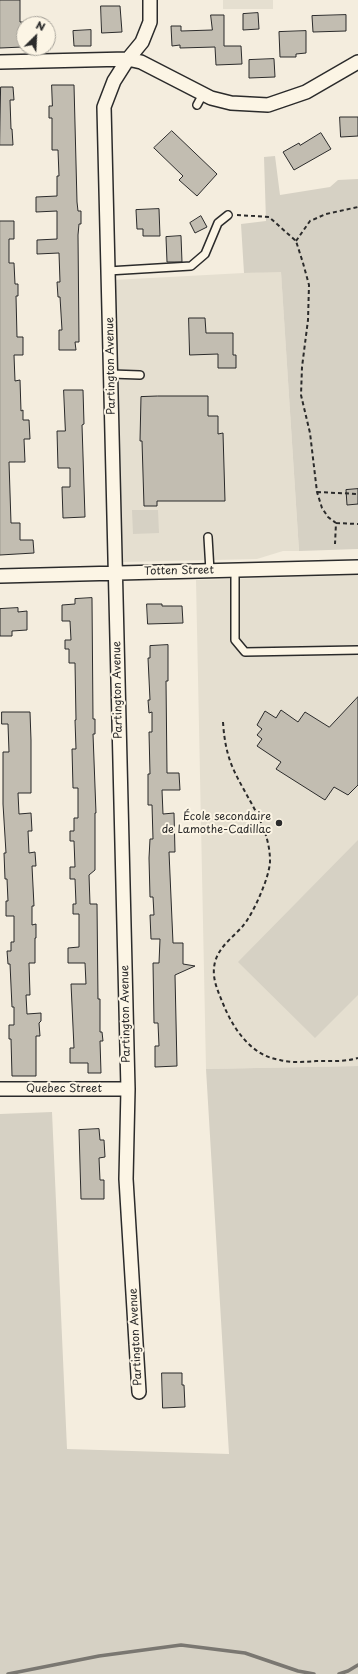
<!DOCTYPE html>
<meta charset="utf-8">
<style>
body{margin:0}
#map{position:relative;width:358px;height:1674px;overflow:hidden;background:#f4edde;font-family:"Playpen Sans",sans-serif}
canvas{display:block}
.north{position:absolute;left:16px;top:16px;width:40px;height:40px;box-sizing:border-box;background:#fcf5e5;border:1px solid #a8a49b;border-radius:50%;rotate:24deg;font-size:11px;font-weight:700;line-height:16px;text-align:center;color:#2b2b2b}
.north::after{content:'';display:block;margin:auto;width:14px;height:18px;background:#2b2b2b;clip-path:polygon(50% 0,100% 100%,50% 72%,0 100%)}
</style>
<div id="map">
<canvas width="358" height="1674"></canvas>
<div class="north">N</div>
</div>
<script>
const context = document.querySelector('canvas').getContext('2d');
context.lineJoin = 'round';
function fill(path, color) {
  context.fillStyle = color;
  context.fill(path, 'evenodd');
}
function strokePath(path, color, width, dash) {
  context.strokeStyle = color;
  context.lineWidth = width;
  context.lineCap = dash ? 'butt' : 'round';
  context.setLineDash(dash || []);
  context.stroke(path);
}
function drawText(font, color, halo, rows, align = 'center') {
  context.font = font + ' "Playpen Sans",sans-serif';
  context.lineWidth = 4;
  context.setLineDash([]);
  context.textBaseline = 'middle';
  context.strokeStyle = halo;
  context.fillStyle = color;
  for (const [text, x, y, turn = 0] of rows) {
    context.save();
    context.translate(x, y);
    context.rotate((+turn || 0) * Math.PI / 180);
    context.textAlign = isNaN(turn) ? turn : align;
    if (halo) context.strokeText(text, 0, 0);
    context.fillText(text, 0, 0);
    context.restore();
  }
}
fill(new Path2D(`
 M223,0H273V9H223Z
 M281,271L299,551H283L257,559L123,562L113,280Z
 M358,575V1066L206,1069L196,580Z`), '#e5dfd0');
fill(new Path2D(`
 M275,156L280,195L330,187L338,180L358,179V549L299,551L281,272L244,273L241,224L266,221L264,157Z
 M132,510H158L159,533L133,534Z
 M358,840V995L315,1038L238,962Z
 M358,1066V1674H0V1114L52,1112L67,1449L229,1454L206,1069Z`), '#d6d1c4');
strokePath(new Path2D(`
 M8,1674L99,1656L181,1645L245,1653L298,1671L314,1674
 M339,1674L348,1671L358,1665`), '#7a7771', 3.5);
const building = new Path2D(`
 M0,0H20V22H23V47L0,48Z
 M101,6H120L122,32L102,33Z
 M258,13L259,29L243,30V14Z
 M211,15H224V46H241L242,64L216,65L215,47L180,48V45L172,46L171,26H181V31L212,30Z
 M346,15V31L313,32L312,16Z
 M91,30V46H74L73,31Z
 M306,31V53L296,54V57H280L279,32Z
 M274,59L275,77L249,78V60Z
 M52,85H74L77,202L78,211H81V224H79L78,235L79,342H75L76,350H59V330H62L60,297H58L57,282H60L59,253L37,254V240L57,239V211L36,212V197L57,196V176H59L58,150H52V118H49V106H52Z
 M1,87H13L14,100H10L11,129H12L13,145H0Z
 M340,117H358V136L341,137Z
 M172,131L217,174L197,196L179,180L183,176L154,148Z
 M321,133L331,149L294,170L283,152L299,143L300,145Z
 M159,209L160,236H143V229H137L136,210Z
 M201,216L207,227L195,233L190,223Z
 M0,221H14V239H9V263H14L15,284H18V296H16L17,337H23V355H14L15,381L20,380L21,411L23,410V420H29L30,439H24L25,462H9L11,523H20V540H33L34,553L0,555Z
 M181,236L182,262H167L166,237Z
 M189,318H205L206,333H233V355H236V368H218V354L190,355Z
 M64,390H83L84,424L82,425L85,517L63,518L62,487H70V468H58L57,431H65Z
 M158,396H208V416H218V434L223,433L225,501H157V506H144L142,441H140L141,397Z
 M358,489V504L347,505L346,490Z
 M92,598L93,719H95V734H93L96,813H95V870L89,875L90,904H97L98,999H100V1032H102L103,1041H100L101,1073H88V1063H70V1048H74L71,984H86L85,963H68V948L79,947V914H73V904H76L75,879H70V867H75L74,841H70V831H74V818H78V788H73L72,749H76L75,720H76L75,663H69V649H65V640H71L70,621H62V605L75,604V599Z
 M147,604H162V606H182L183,623L148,624Z
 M18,608V612L27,611V630L12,631V636H0V609Z
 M168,645V681H166L167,773H179L180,790H162L163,814L174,813L175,852H169L173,943H183V964L195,966L175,975L177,1066L155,1067V1046H159L158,1023H154L153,963H159L160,939H151L150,915H154L153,897H150L149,858L150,839H153L152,805H148V774H150L149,732H152V712L149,713L148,700H150L148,658H150V646Z
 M358,697V785L348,795L334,787L325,800L276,769L281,762L257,746L262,739L257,735L262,729L257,725L265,711L276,718L281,710L298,722L305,712L329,727Z
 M2,712H30L31,740V793H18L19,814L31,813L32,831H28L29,853L35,852L36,866H32L34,906H32V925L36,924V938H35V963H29L30,995H26L27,1014L41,1013V1021L39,1023L40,1036H36V1076H12L11,1039H9V1025H14V1007H12L10,964H8L7,951H11V942H14V916H6V901H8L7,879H5L4,853H6L3,804V752H9L8,724H2Z
 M99,1129L100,1140H104L105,1157L99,1158L100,1180H104V1199H81L79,1130Z
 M162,1373H182V1385H184L185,1407L163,1408Z`);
fill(building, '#c2bdb1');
strokePath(building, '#2b2b2b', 1);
const lane = new Path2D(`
 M197,105L203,94
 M108,271L191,266L205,254L218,223L228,215
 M111,374L140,375
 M208,537L210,571
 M235,570V640L245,652L358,650`);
const street = new Path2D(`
 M0,62L128,59L141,62L211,98L231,103L268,105L306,92L358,62
 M0,576L358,567
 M0,1089H128
 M139,1392L126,1179L128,1089L104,107L114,81L128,59L142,42L150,22V0`);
strokePath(lane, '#2b2b2b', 10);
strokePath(street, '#2b2b2b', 16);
strokePath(new Path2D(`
 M237,215L269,217L296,241L303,263L309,285L308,320L302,367L301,395L310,433L317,492L322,508L328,517L336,523L335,544
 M296,241L310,221L326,214L358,207
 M317,492L358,494
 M336,523L358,524
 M223,722C224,737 226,751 232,766C245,797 270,825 270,861C270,876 253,915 242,927C232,938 219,947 215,962C211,978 218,991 224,1006C234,1030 252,1056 280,1060C291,1063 304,1062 316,1061C330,1061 344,1062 358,1058`), '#2b2b2b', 2, [4, 3]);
strokePath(lane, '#fcf5e5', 7);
strokePath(street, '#fcf5e5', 13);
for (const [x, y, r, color] of [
 [279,823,4,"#2b2b2b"]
]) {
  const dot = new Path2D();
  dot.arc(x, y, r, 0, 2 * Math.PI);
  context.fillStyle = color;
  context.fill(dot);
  strokePath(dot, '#fcf5e5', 1.5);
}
drawText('11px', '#2b2b2b', '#fcf5e5', [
 ["Partington Avenue",111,366,-91],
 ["Totten Street",179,571,-1],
 ["Partington Avenue",118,690,-91],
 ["Partington Avenue",126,1014,-91],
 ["Quebec Street",64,1089],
 ["Partington Avenue",136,1337,-93]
]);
drawText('11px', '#2b2b2b', '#fcf5e5', [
 ["École secondaire",271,817],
 ["de Lamothe-Cadillac",271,830]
], 'right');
</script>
